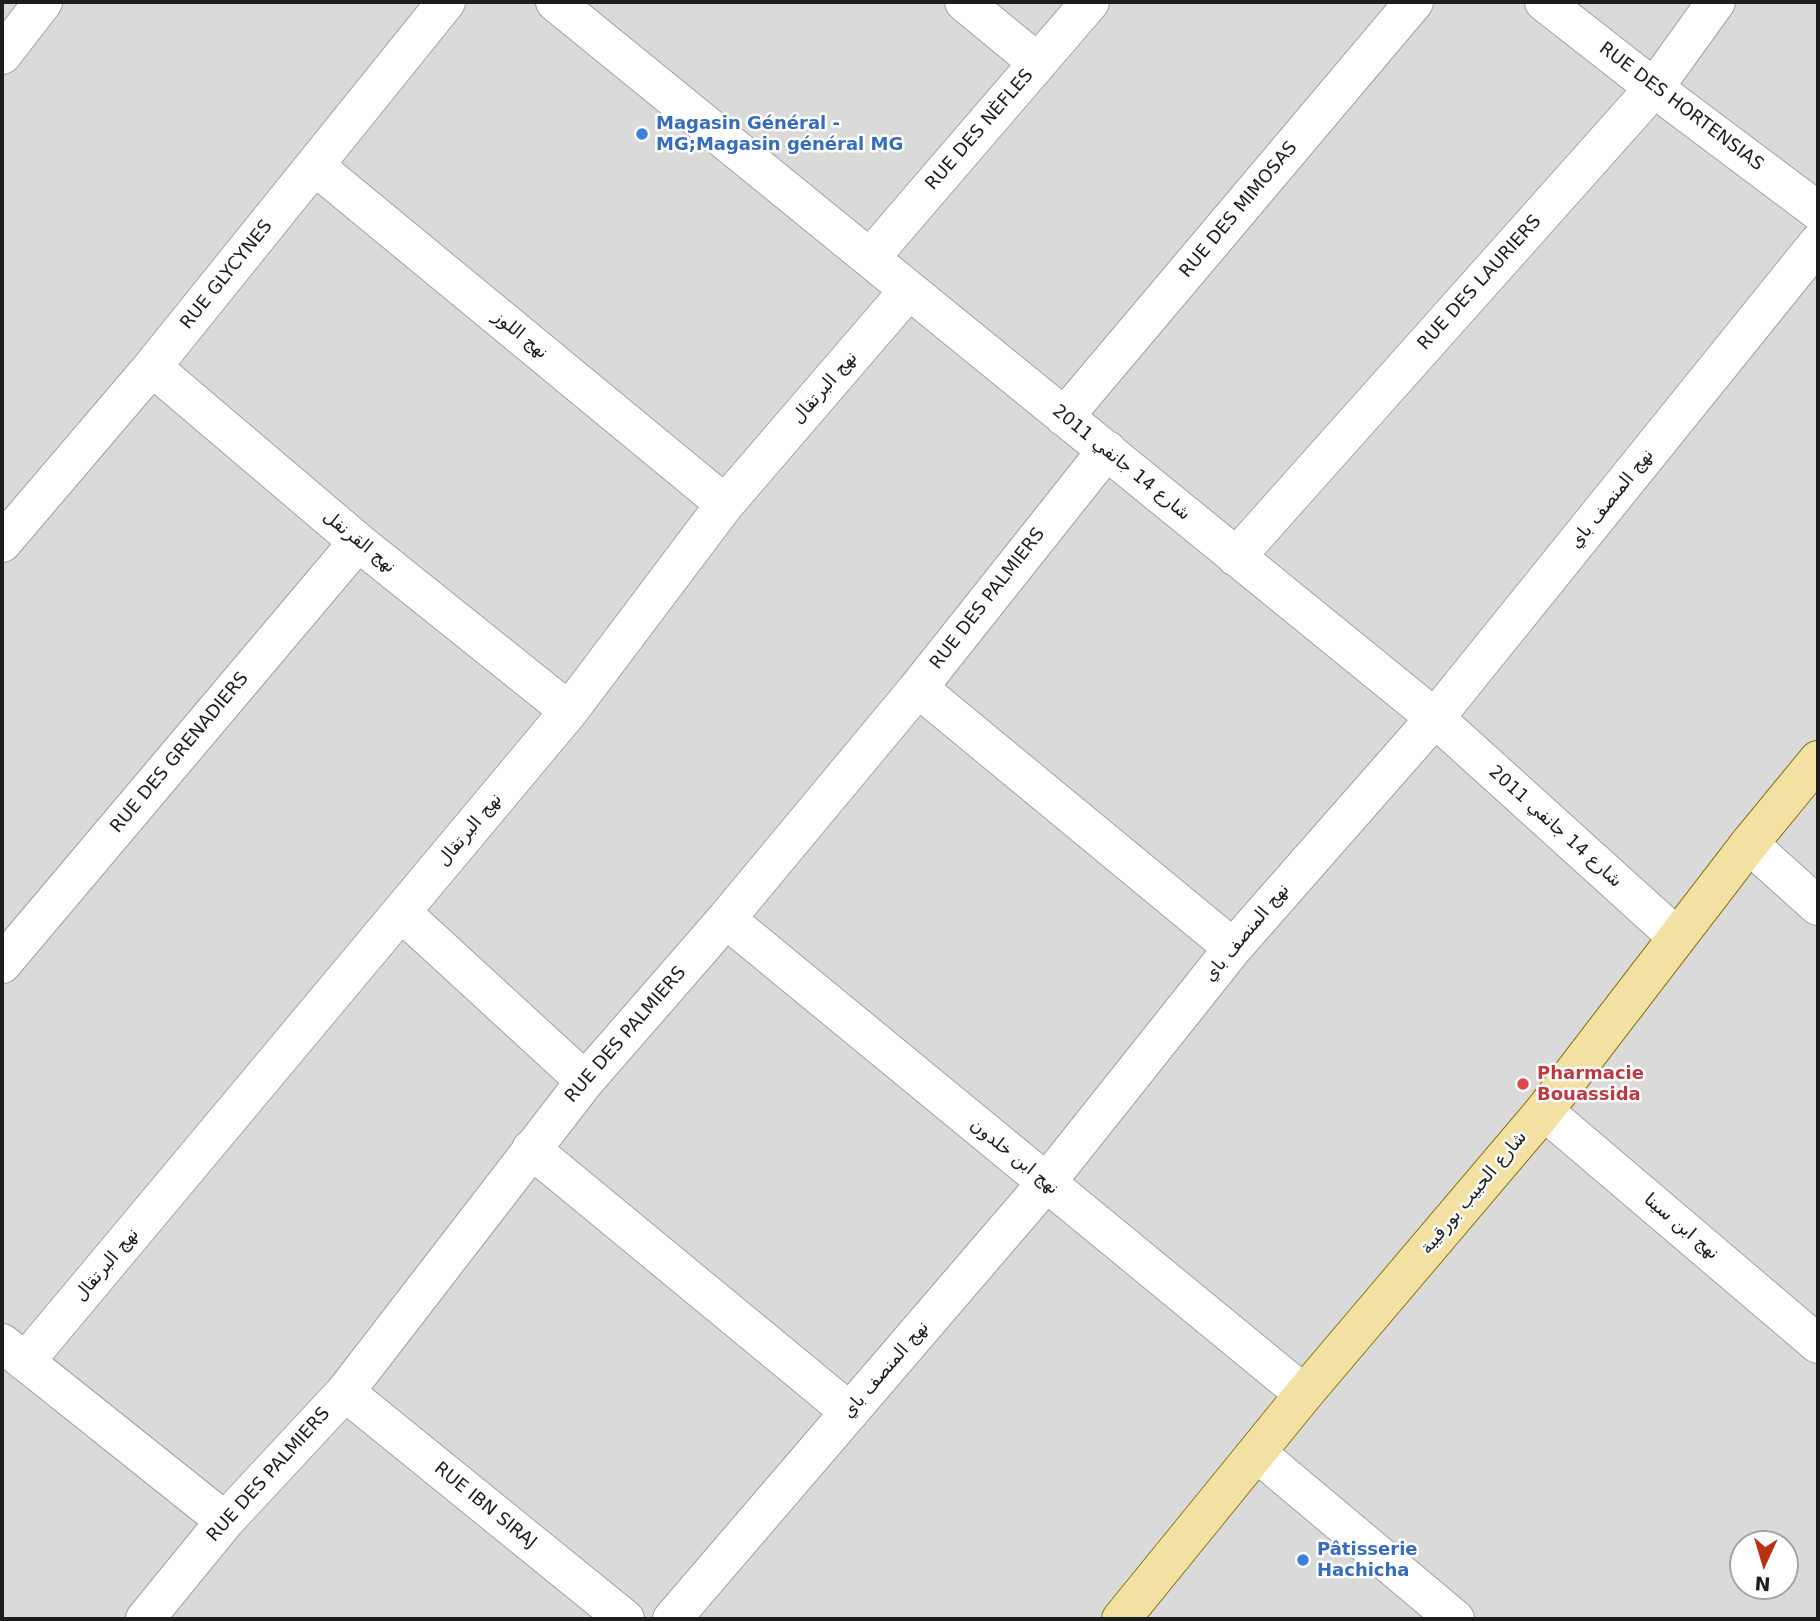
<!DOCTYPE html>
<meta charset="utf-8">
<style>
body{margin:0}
#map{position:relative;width:1820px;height:1621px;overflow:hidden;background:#edece4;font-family:"DejaVu Sans",sans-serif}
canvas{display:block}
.frame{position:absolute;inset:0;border:4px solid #1d1d1d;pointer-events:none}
.north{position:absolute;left:1729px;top:1530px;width:70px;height:70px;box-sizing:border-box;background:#fff;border:2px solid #a5a5a5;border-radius:50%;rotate:184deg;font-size:19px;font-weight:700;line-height:28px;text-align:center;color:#1d1d1d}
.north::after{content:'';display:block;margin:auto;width:24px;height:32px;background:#b83212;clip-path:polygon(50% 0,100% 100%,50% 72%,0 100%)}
</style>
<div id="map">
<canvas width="1820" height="1621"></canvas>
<div class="frame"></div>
<div class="north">N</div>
</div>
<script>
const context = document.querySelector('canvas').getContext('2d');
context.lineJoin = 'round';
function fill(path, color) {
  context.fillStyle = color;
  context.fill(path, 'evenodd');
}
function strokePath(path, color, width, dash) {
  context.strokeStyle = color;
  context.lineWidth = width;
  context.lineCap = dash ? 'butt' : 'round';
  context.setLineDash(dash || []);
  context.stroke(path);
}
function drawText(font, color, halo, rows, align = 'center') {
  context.font = font + ' "DejaVu Sans",Cairo,sans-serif';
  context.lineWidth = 5;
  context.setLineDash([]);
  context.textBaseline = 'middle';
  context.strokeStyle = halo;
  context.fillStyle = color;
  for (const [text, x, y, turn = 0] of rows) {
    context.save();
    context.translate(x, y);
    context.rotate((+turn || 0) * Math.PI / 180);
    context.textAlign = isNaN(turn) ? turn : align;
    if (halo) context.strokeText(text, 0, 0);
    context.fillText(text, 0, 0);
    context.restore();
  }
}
fill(new Path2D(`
 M2,2H1818V1619H2ZM1743,1544H1785V1586H1743Z`), '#dbdada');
const minor = new Path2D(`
 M555,2L1435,718L1677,937
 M964,2L1038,63
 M1544,2L1654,88L1818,211
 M2,55L43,2
 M315,166L725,504
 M870,258L1090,2
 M152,367L358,542L569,711
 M1064,417L1414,2
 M2,543L152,367L446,2
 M1236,557L1654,88L1716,2
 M918,688L1233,948
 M1749,844L1818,906
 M401,912L585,1081
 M726,919L1304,1394
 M2,964L358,542
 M1544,1111L1818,1344
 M531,1149L850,1412
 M2,1343L225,1521
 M25,1362L569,711L725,504L908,291
 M345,1392L625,1619
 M1257,1453L1455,1619
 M145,1619L225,1521L345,1392L585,1081L726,919L918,688L1107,450
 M672,1619L1046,1183L1233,948L1435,718L1818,243`);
const major = new Path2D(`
 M1121,1619L1304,1394L1544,1111L1749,844L1818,760`);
strokePath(minor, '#a1a1a1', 40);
strokePath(major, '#89780d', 40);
strokePath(minor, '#fff', 38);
strokePath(major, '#f3e0a3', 38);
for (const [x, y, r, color] of [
 [642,134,7,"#3f7fe0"],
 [1523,1084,7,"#e0444e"],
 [1303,1560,7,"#3f7fe0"]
]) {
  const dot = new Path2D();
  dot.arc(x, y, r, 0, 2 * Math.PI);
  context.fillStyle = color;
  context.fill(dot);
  strokePath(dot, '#fff', 2.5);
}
drawText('18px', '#1d1d1d', '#fff', [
 ["RUE DES HORTENSIAS",1681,107,37],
 ["RUE DES NÈFLES",980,130,-49],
 ["RUE DES MIMOSAS",1239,210,-50],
 ["RUE GLYCYNES",227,275,-51],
 ["RUE DES LAURIERS",1480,283,-48],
 ["نهج اللوز",520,335,39],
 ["نهج البرتقال",825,388,-49],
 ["شارع 14 جانفي 2011",1121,463,39],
 ["نهج المنصف باي",1612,499,-51],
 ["نهج القرنفل",359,542,39],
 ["RUE DES PALMIERS",988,599,-52],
 ["RUE DES GRENADIERS",180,753,-50],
 ["شارع 14 جانفي 2011",1555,827,42],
 ["نهج البرتقال",470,830,-50],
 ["نهج المنصف باي",1247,933,-50],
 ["RUE DES PALMIERS",626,1035,-49],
 ["نهج ابن خلدون",1014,1157,39],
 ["شارع الحبيب بورقيبة",1474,1193,-50],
 ["نهج ابن سينا",1681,1227,40],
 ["نهج البرتقال",107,1265,-50],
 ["نهج المنصف باي",886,1370,-49],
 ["RUE DES PALMIERS",269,1475,-48],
 ["RUE IBN SIRAJ",485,1506,39]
]);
drawText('bold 18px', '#366cbe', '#fff', [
 ["Magasin Général -",656,124],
 ["MG;Magasin général MG",656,145],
 ["Pâtisserie",1317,1550],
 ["Hachicha",1317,1571]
], 'left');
drawText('bold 18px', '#be3a42', '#fff', [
 ["Pharmacie",1537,1074],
 ["Bouassida",1537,1095]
], 'left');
</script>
